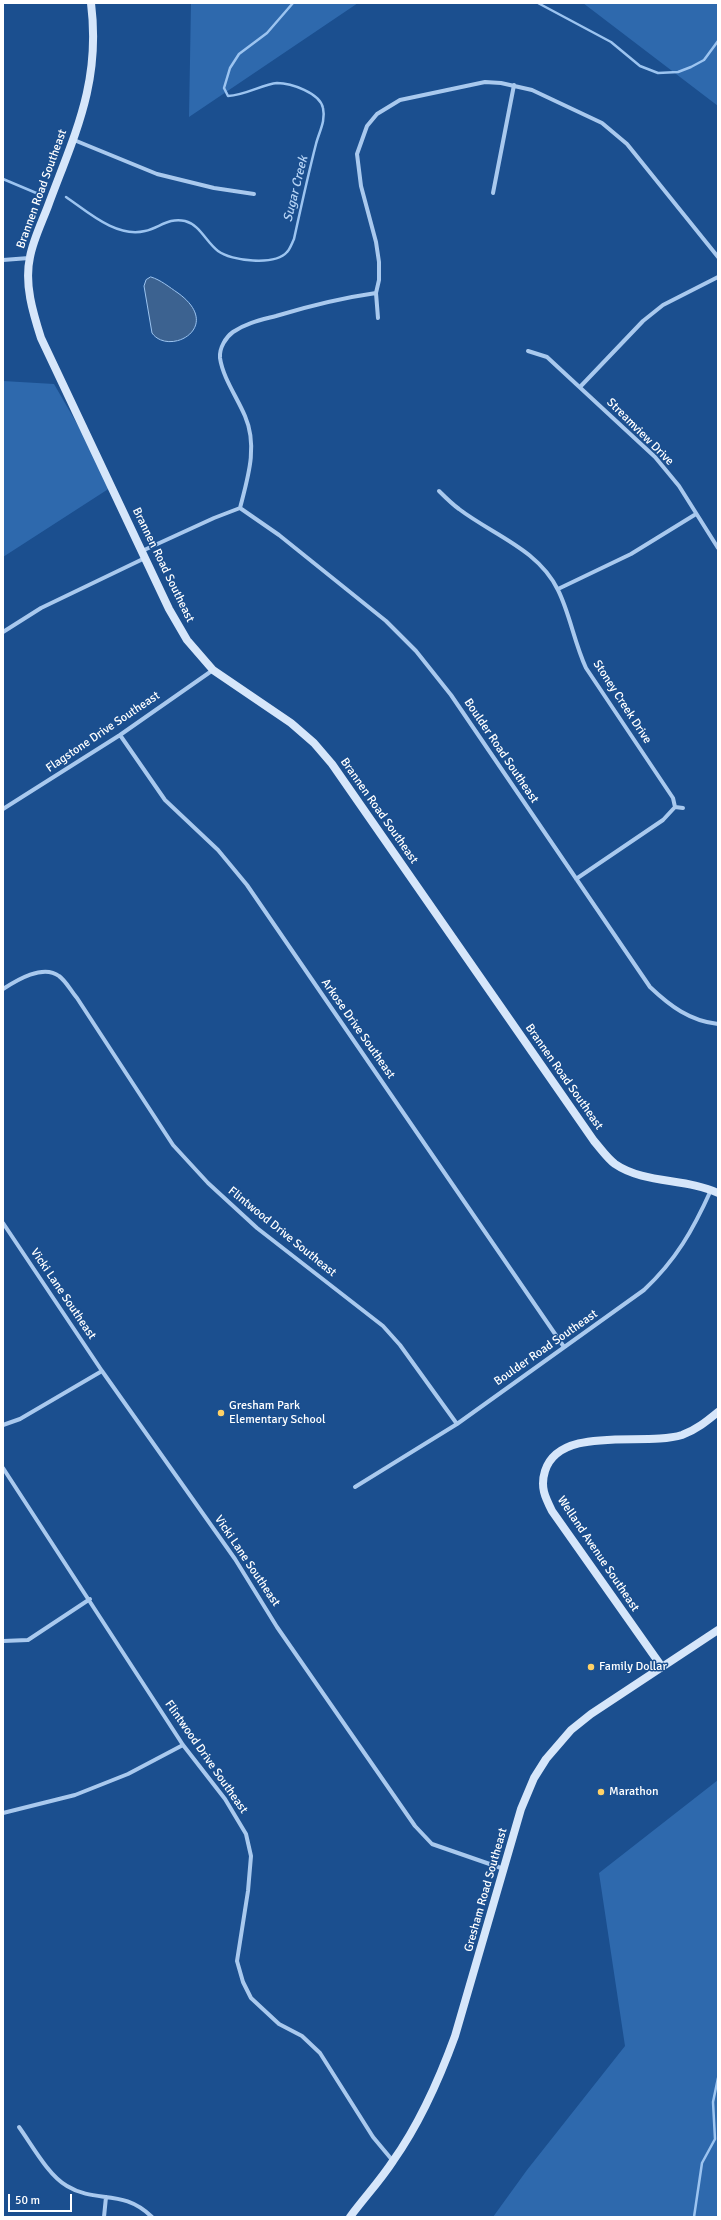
<!DOCTYPE html>
<style>
body{margin:0}
#map{position:relative;width:721px;height:2220px;overflow:hidden;background:#1b4f8f;font-family:Signika,sans-serif}
canvas{display:block}
.frame{position:absolute;inset:0;border:4px solid #fff;pointer-events:none}
.scale{position:absolute;left:8px;top:2194px;width:64px;height:18px;box-sizing:border-box;border:2px solid #fff;border-top:0;padding-left:5px;font-size:12px;line-height:14px;white-space:nowrap;color:#fff;-webkit-text-stroke:3px #1b4f8f;paint-order:stroke}
</style>
<div id="map">
<canvas width="721" height="2220"></canvas>
<div class="frame"></div>
<div class="scale">50 m</div>
</div>
<script>
const context = document.querySelector('canvas').getContext('2d');
context.lineJoin = 'round';
function fill(path, color) {
  context.fillStyle = color;
  context.fill(path, 'evenodd');
}
function strokePath(path, color, width, dash) {
  context.strokeStyle = color;
  context.lineWidth = width;
  context.lineCap = dash ? 'butt' : 'round';
  context.setLineDash(dash || []);
  context.stroke(path);
}
function drawText(font, color, halo, rows, align = 'center') {
  context.font = font + ' Signika,sans-serif';
  context.lineWidth = 3;
  context.setLineDash([]);
  context.textBaseline = 'middle';
  context.strokeStyle = halo;
  context.fillStyle = color;
  for (const [text, x, y, turn = 0] of rows) {
    context.save();
    context.translate(x, y);
    context.rotate((+turn || 0) * Math.PI / 180);
    context.textAlign = isNaN(turn) ? turn : align;
    if (halo) context.strokeText(text, 0, 0);
    context.fillText(text, 0, 0);
    context.restore();
  }
}
fill(new Path2D(`
 M191,3H358L189,117Z
 M583,3H718V106Z
 M3,381L54,384L113,486L3,557Z
 M718,1780V2217H493L527,2170L625,2046L599,1873Z`), '#2e69ad');
const water = new Path2D(`
 M151,277C161,280 169,287 178,293C225,327 169,357 152,333L144,286L146,280Z`);
fill(water, '#3c6290');
strokePath(water, '#9cc4f0', 1);
strokePath(new Path2D(`
 M538,3L611,42L640,66L658,73L678,72L691,67L704,60L718,41
 M3,179L41,195
 M66,197C88,212 116,238 145,231C159,228 169,217 185,221C200,225 206,242 218,251C231,261 275,266 287,252C290,249 292,243 294,239C301,207 308,175 316,144C319,132 326,121 323,108C320,93 291,83 277,83C263,84 246,95 228,96L224,88L230,68L239,54L267,33L293,3
 M694,2217L702,2163L715,2139L713,2102L718,2078`), '#9cc4f0', 2.5);
strokePath(new Path2D(`
 M74,140L157,174L214,188L254,194
 M493,193L514,85
 M3,260L29,258
 M378,318L376,293L379,280V262L376,242L361,186L357,154L367,126L377,114L400,100L485,82L501,83L532,90L602,123L627,144L718,257
 M528,351L547,357L655,457L679,486L718,548
 M580,387L643,321L663,305L718,277
 M439,491C445,497 452,504 459,509C493,535 538,549 558,590C570,614 574,642 586,668L673,798L675,807L663,820L576,879
 M240,508L279,535L386,621L416,651L451,695L650,987C670,1006 690,1021 718,1024
 M240,508C248,477 258,446 245,416C237,397 223,378 220,358C219,348 226,337 233,332C246,323 261,320 276,316C309,306 341,298 376,293
 M142,551L214,518L240,508
 M558,589L631,554L696,514
 M3,632L41,608L145,558
 M120,735L165,800L218,850L247,885L564,1347
 M675,807L683,808
 M3,809L120,735L213,670
 M3,989C17,980 43,964 59,976C66,981 71,991 77,998L173,1145L208,1183L257,1228L383,1326L400,1345L457,1424
 M3,1223L102,1371L235,1559L277,1627L415,1826L432,1844L504,1869
 M3,1425L20,1419L102,1371
 M3,1468L183,1745L225,1799L246,1834L251,1856L248,1891L237,1961L243,1982L251,1998L279,2024L302,2036L320,2053L373,2137L393,2161
 M355,1487L457,1424L644,1290C676,1260 693,1230 711,1190
 M3,1641L28,1640L90,1599
 M3,1813L75,1795L128,1774L183,1745
 M19,2127C32,2145 48,2175 67,2186C96,2204 123,2188 152,2217
 M104,2217L106,2197`), '#a9c9ee', 4);
strokePath(new Path2D(`
 M91,3C101,83 75,133 48,206C42,222 33,240 30,257C24,284 33,313 41,338L169,609L187,640L213,670L291,723L314,743L332,764L594,1141C601,1149 607,1158 615,1164C644,1184 686,1178 718,1193
 M662,1667L552,1511C545,1497 540,1487 545,1471C560,1424 644,1447 682,1435C696,1430 707,1421 718,1412
 M350,2217C364,2198 380,2181 393,2161C420,2123 439,2080 455,2036L521,1809L534,1778L546,1759L571,1730L591,1714L718,1630`), '#d6e6fa', 8);
for (const [x, y, r, color] of [
 [221,1413,4,"#ffd166"],
 [591,1667,4,"#ffd166"],
 [601,1792,4,"#ffd166"]
]) {
  const dot = new Path2D();
  dot.arc(x, y, r, 0, 2 * Math.PI);
  context.fillStyle = color;
  context.fill(dot);
  strokePath(dot, '#1b4f8f', 1.5);
}
drawText('12px', '#fff', '#1b4f8f', [
 ["Brannen Road Southeast",42,189,-70],
 ["Streamview Drive",640,432,45],
 ["Brannen Road Southeast",163,565,64],
 ["Stoney Creek Drive",622,702,57],
 ["Flagstone Drive Southeast",103,732,-34],
 ["Boulder Road Southeast",501,751,56],
 ["Brannen Road Southeast",379,811,55],
 ["Arkose Drive Southeast",358,1029,55],
 ["Brannen Road Southeast",564,1077,55],
 ["Flintwood Drive Southeast",282,1232,39],
 ["Vicki Lane Southeast",63,1294,56],
 ["Boulder Road Southeast",546,1348,-35],
 ["Welland Avenue Southeast",598,1554,56],
 ["Vicki Lane Southeast",247,1561,56],
 ["Flintwood Drive Southeast",206,1757,55],
 ["Gresham Road Southeast",486,1890,-74]
]);
drawText('12px', '#fff', '#1b4f8f', [
 ["Gresham Park",229,1406],
 ["Elementary School",229,1420],
 ["Family Dollar",599,1667],
 ["Marathon",609,1792]
], 'left');
drawText('italic 13px', '#b5d3f5', '#1b4f8f', [
 ["Sugar Creek",296,189,-76]
]);
</script>
